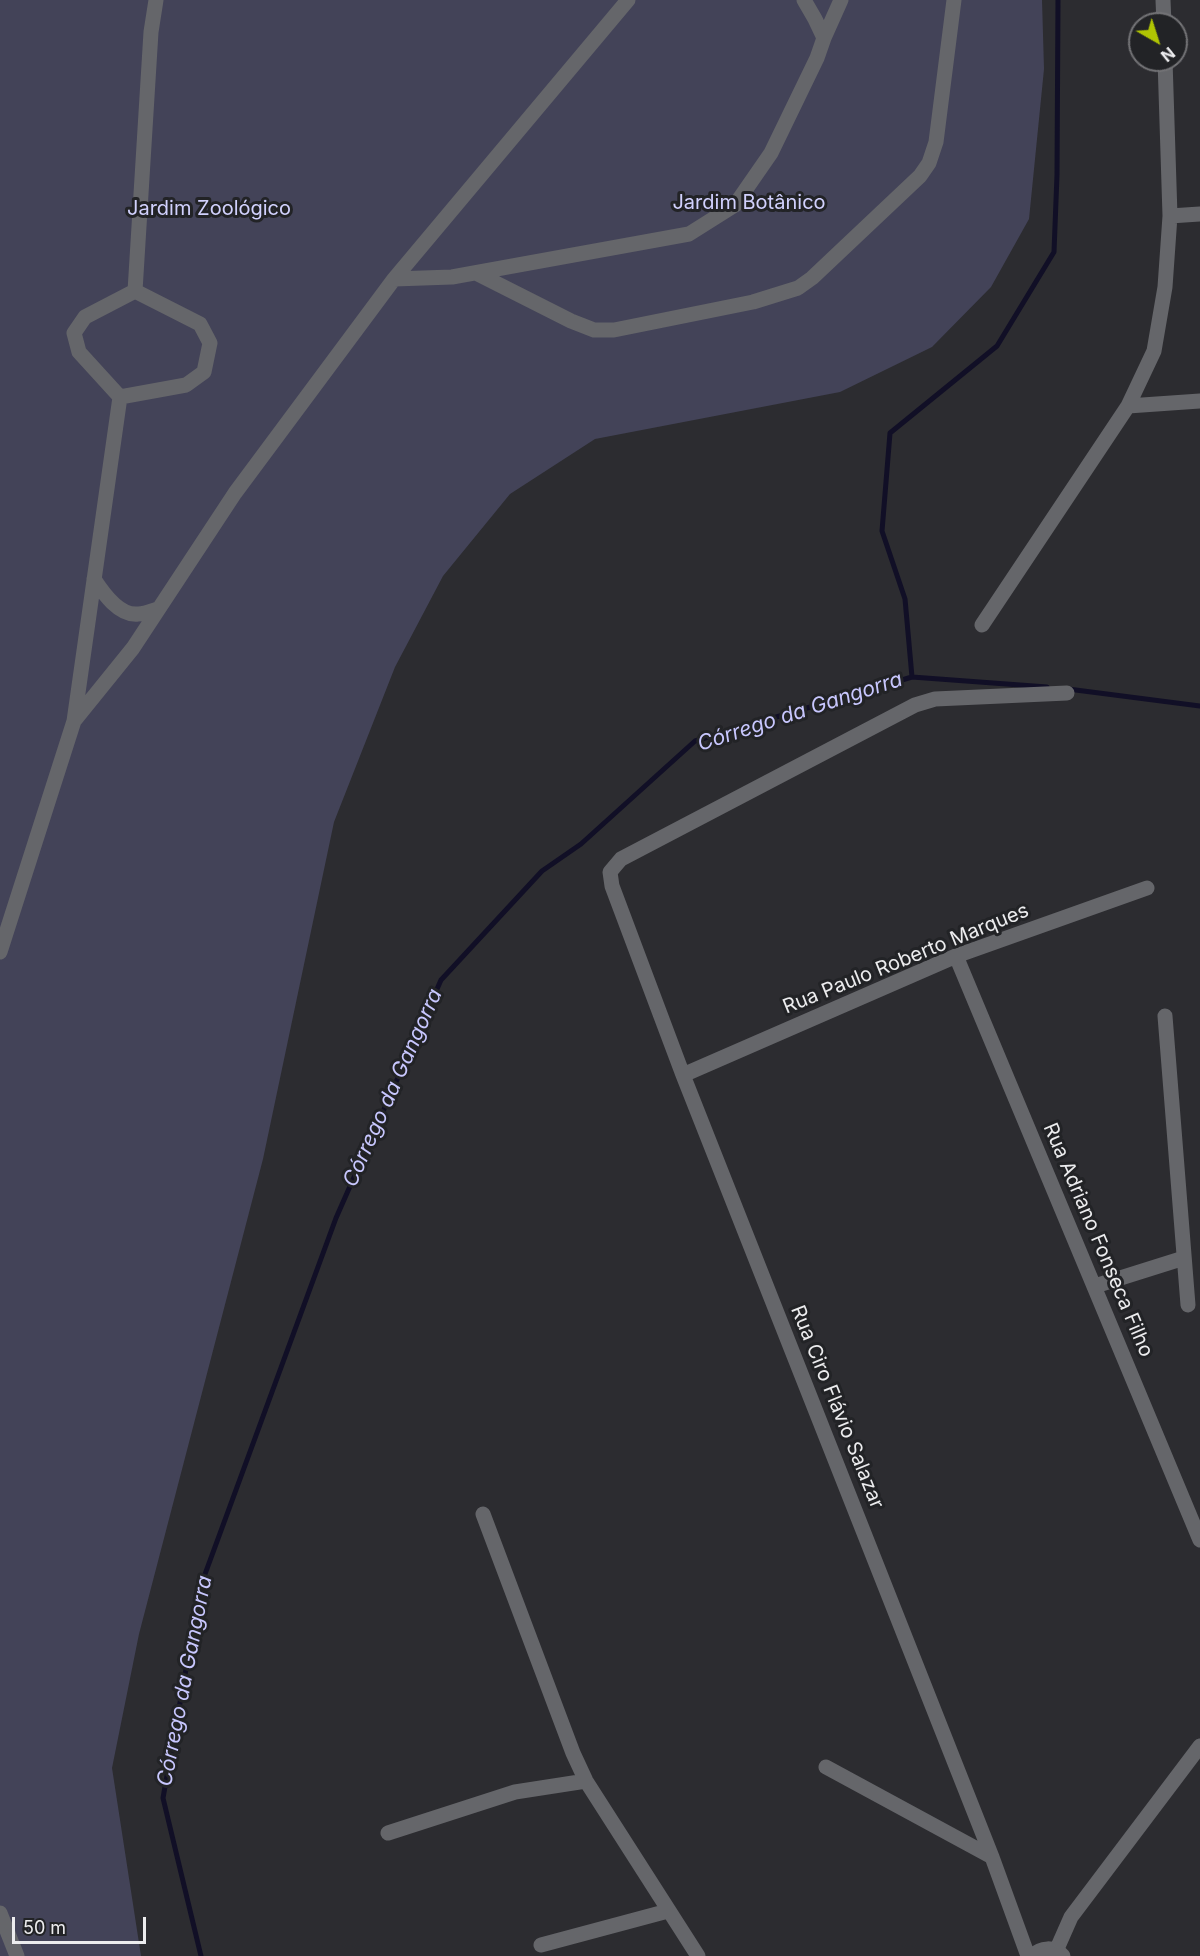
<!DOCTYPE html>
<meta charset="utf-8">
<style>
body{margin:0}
#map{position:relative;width:1200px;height:1956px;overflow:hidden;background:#2c2c30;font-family:Inter,sans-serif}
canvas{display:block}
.north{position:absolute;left:1128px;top:12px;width:60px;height:60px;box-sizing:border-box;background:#222326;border:2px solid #737376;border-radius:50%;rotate:141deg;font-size:16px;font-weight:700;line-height:24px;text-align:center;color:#ececee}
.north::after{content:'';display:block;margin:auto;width:21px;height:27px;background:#b0c503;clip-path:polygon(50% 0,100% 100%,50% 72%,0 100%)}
.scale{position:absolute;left:12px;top:1917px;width:134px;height:27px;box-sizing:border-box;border:3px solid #ececee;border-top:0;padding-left:8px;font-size:18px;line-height:21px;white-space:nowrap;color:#ececee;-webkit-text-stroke:4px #222326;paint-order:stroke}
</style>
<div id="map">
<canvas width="1200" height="1956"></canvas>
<div class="north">N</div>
<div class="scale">50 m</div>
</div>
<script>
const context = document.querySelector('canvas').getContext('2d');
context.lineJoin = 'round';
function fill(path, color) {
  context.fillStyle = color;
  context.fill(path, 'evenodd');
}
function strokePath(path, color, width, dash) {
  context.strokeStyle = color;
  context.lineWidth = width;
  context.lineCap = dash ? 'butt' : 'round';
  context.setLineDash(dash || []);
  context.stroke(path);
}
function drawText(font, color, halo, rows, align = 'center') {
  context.font = font + ' Inter,sans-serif';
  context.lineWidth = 6;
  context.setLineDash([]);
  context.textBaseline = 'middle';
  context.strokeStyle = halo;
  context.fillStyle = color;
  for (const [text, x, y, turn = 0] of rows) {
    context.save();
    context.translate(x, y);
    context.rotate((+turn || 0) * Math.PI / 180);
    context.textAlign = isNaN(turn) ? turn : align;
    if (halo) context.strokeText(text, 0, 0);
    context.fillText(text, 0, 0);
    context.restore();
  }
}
fill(new Path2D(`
 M0,0H1042L1044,69L1029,219L991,287L932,347L840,392L595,439L510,494L443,576L395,667L334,822L263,1159L139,1634L112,1768L141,1956H0Z`), '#434358');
strokePath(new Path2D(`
 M912,677L905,599L882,531L890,433L997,346L1054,252L1057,175L1058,0
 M1068,689L1200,706
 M201,1956L163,1798L201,1585L336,1218L441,980L542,871L581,844L695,741L912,677L1047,687`), '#110f26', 5);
strokePath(new Path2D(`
 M1163,0L1164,24
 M824,38L841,0
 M1170,216L1200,214
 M476,273L571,321L594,330H614L753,302L798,288L812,278L920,176L929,163L936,142L954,0
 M394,279L452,277L689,234L735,205L771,153L817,58L824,38L815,19L804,0
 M135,291L200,324L210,343L204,372L186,385L120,397L79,352L74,333L85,317Z
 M135,291L151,32L156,0
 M1128,406L1200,401
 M94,579C103,593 119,616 138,614C145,614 151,611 157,609
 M982,625L1128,406L1154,351L1165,287L1170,216L1165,60
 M74,721L133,648L235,493L394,279L628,0
 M0,952L74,721L120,397
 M956,956L1200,1540
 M1165,1016L1188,1305
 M683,1075L956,956L1147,888
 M1095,1286L1184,1258
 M483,1514L573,1753L586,1781L698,1956
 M826,1767L992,1857
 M388,1833L515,1792L586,1781
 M0,1913L17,1956
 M541,1945L668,1911
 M1056,1951L1071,1917L1200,1746
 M1028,1956L992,1857L683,1075L612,886L610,872L621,859L915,705L935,699L1067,693
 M1032,1956C1041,1947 1054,1946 1063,1956`), '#65666a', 15);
drawText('20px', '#d1d1fd', '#222326', [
 ["Jardim Botânico",749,203],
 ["Jardim Zoológico",209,209]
]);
drawText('20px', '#ececee', '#222326', [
 ["Rua Paulo Roberto Marques",906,959,-22],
 ["Rua Adriano Fonseca Filho",1098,1240,67],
 ["Rua Ciro Flávio Salazar",837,1407,68]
]);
drawText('italic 21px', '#c8c7fe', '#222326', [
 ["Córrego da Gangorra",800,712,-18],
 ["Córrego da Gangorra",393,1088,-66],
 ["Córrego da Gangorra",185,1681,-79]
]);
</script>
